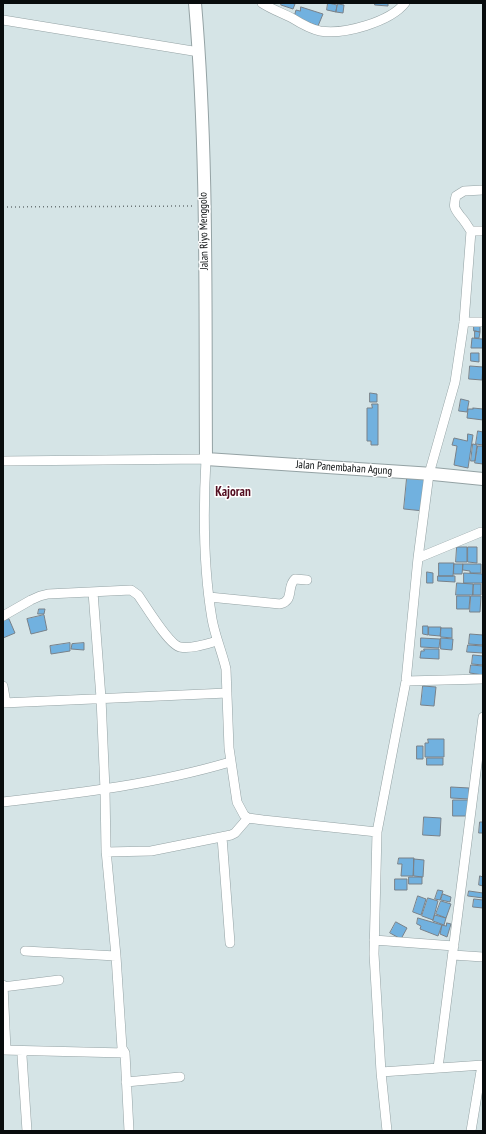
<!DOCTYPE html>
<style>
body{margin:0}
#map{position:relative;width:486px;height:1134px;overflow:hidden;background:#d5e4e6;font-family:"PT Sans Narrow",sans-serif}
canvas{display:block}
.frame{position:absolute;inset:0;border:4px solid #080c0d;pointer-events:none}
</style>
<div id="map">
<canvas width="486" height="1134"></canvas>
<div class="frame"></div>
</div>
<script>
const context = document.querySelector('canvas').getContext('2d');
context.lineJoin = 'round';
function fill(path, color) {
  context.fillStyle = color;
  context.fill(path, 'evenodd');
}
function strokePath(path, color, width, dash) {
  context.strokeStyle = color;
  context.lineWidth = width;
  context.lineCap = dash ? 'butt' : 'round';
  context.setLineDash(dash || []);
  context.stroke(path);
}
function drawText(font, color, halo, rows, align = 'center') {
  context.font = font + ' "PT Sans Narrow",sans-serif';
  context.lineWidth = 3;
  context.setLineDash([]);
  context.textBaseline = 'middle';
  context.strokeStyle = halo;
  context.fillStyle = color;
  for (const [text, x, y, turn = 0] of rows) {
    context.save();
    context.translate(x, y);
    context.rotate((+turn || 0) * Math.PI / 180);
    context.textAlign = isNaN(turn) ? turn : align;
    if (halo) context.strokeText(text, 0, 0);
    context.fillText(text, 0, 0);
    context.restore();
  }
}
const building = new Path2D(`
 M282,3H291L295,4L293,9L281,5Z
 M328,3L337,5L336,12L327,10Z
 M375,3H388V6L375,5Z
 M338,4L344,5L343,13L336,12Z
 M301,7L323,14L318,26L294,17L296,10L300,11Z
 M474,322H480V332L474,331Z
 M475,331L480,332L479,338H475Z
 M483,336V348H471L472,338L482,339Z
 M471,353H479V362L471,361Z
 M470,366L483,367L482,380L469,379Z
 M370,393L377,394V402H370Z
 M461,399L469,401L467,412L459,411Z
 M372,404H378V445H371V441H367V408H372Z
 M473,408L483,409V420L467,418L468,409H473Z
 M478,431L483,432V445L476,444Z
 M468,434L473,435L468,468L454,465L457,446L452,445L454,438L467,441Z
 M473,444L477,445L475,461H471Z
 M478,446H483V464L475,463Z
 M407,478L427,479L424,511L404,509Z
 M457,547H467V562H456Z
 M468,547H477V563L468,562Z
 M439,563H454L453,576H439Z
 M454,564H463L462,574H454Z
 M463,564H481V573H470V571L463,570Z
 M427,572L433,573V583H427Z
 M464,573L483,574V583H464Z
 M438,576H455V582L438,581Z
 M457,583L473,584V595H456Z
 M474,584H481V595H473Z
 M457,596H470L469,609H457Z
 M471,596H481L480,612H470Z
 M39,609H45L44,614H38Z
 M44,615L47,630L31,634L27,619Z
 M9,619L15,633L3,638V621Z
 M423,626H428V635L423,634Z
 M429,627H441L440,636L429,635Z
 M441,628H452V638L441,637Z
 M470,634L483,635V645L469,644Z
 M421,638L440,639L439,648L421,647Z
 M441,638L453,639L452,650L441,649Z
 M70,643V651L51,654L50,646Z
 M84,643V650L71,649L72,644Z
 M468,645L483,646V653L467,652Z
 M424,649H439V659L420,658L421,651H424Z
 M473,655L483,656V665L472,664Z
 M471,665L483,666V675L470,673Z
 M423,686L436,687L434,706L421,705Z
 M428,739H444V757H425V743H428Z
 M417,746H423V759H417Z
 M427,758H443V765H427Z
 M451,787L469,788V799L451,798Z
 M453,800H468L467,816H453Z
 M424,817L441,818L440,836L423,835Z
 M480,822H483V833H479Z
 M399,858H414L413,876H401L402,864H398Z
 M414,859L424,860L423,877L414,876Z
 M480,876L483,877V886L479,885Z
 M409,877H422V884H409Z
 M395,879H407V890H395Z
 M438,890L443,891L440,900L435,899Z
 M469,891L483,893V898L468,896Z
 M443,894L451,897L450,902L441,900Z
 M418,896L426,899L421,915L413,912Z
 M428,898L438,901L433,920L422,916Z
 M474,899L483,900V908L473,907Z
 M441,901L451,904L446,918L436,914Z
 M435,915L446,918L444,925L433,921Z
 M418,918L442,925L438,936L420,929L421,926L417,924Z
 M396,922L407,928L401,939L390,933Z
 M447,923L451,924L447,937L440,934L442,925L446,926Z`);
fill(building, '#71b1df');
strokePath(building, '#788189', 1);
const minor = new Path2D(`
 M262,3C271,9 282,13 292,18C300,23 310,29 320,31C344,35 390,22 405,3
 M3,20L199,52
 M471,231C468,227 465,221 461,217C454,208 453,207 456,196L464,191L483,190
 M464,322H483
 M3,461L206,459C203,513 203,566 212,619C215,636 222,652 226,669L229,748L237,802L244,815L248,818L263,820L377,832
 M418,558L481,532
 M93,592L101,698L105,790L106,850L116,956L122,1048L125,1053L129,1131
 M209,597L280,604C295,600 286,587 295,579L307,580
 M3,616L31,600L40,596L48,594L131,590L138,595C146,606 169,645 180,647C192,649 206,644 217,641
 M406,681L483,679
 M3,686L6,703
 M3,703L227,693
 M3,802C79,793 156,784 230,762
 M222,837L230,943
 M106,852L151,851L231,835L235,833L248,818
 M374,940L454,946
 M25,951L116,956
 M453,955L483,957
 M3,985L6,1050
 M3,987L59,980
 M3,1050L125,1053
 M23,1051L22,1056L27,1131
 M438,1068L483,717
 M381,1072L483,1065
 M126,1082L180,1077
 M387,1131L381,1072L374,954L377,832L406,681L418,558L429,474L455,382L464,322L471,231H483
 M471,1131L482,1065`);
const tertiary = new Path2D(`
 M195,3C208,155 205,307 206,459L433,474L483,479`);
strokePath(minor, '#94a2a4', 10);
strokePath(tertiary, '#94a2a4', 14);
strokePath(new Path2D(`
 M3,207L194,206`), '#6c7577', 1.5, [1, 3]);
strokePath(minor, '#fff', 9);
strokePath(tertiary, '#fff', 12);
drawText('11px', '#080c0d', '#fff', [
 ["Jalan Riyo Menggolo",204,231,-91],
 ["Jalan Panembahan Agung",344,468,4]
]);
drawText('bold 13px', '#530e20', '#fff', [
 ["Kajoran",233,492]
]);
</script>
